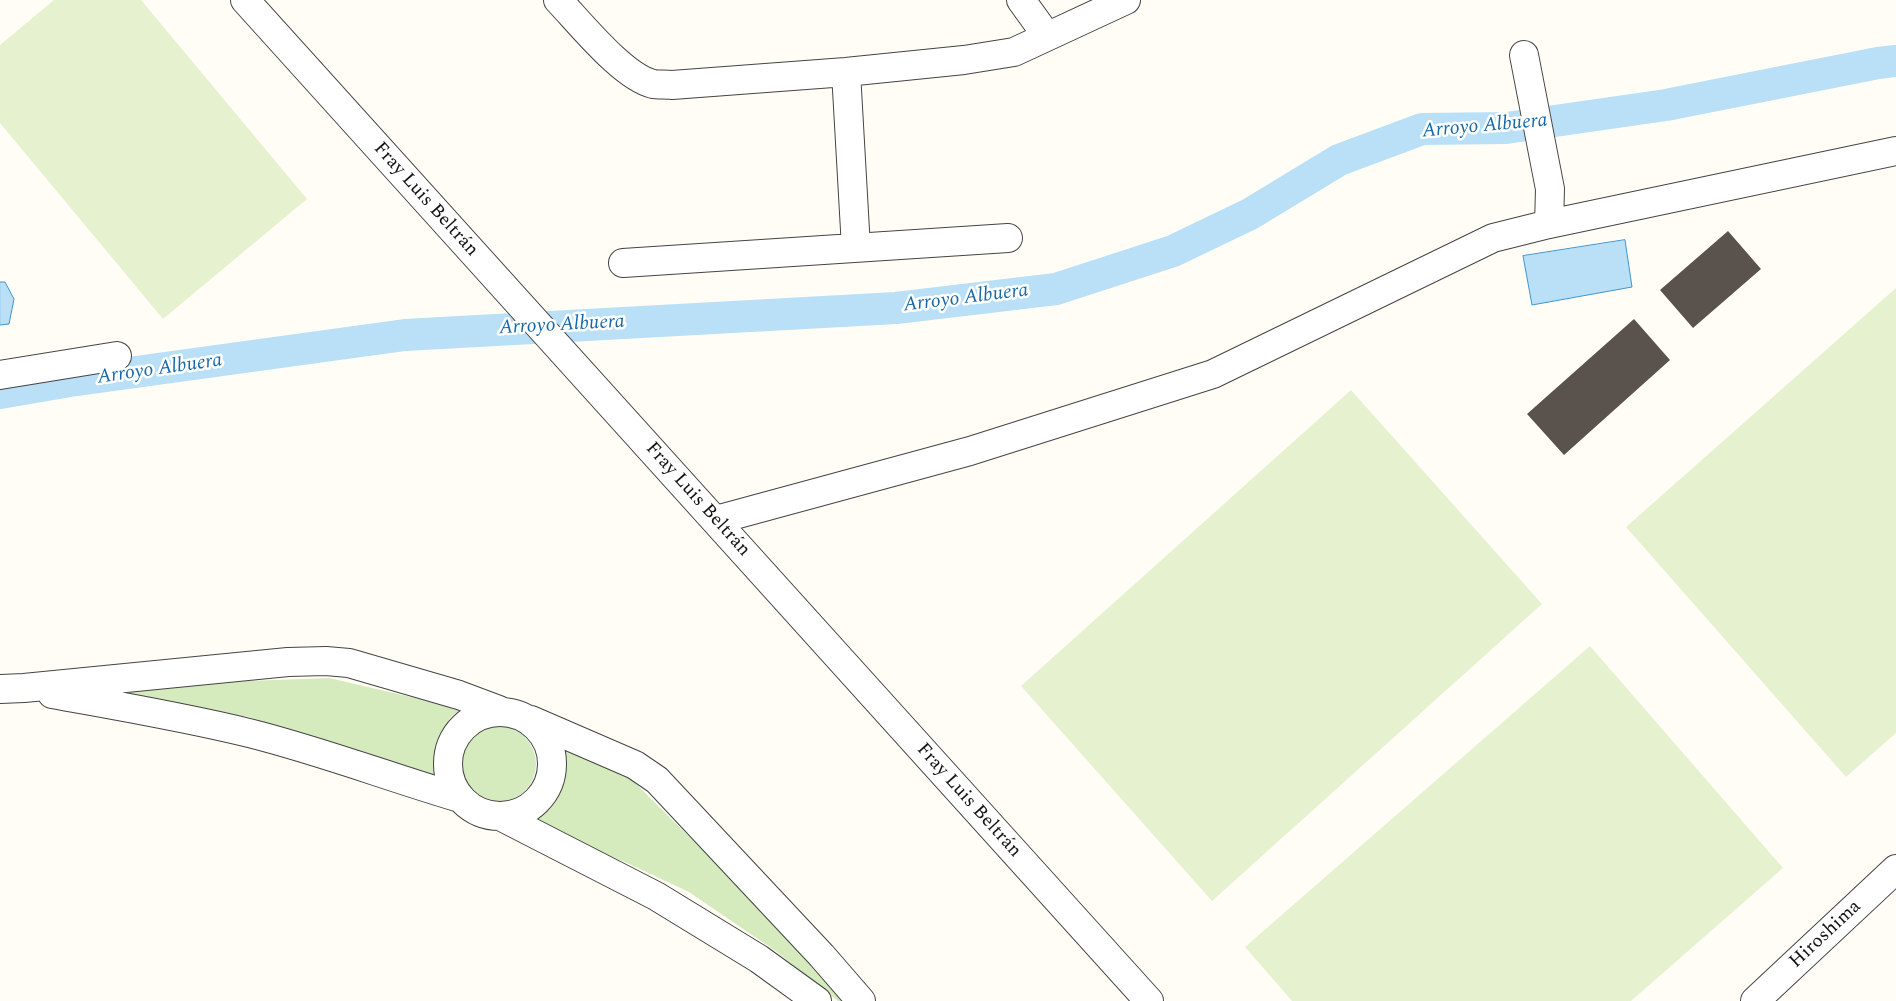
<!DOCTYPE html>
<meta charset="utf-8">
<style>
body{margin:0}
canvas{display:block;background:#fffdf5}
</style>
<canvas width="1896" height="1001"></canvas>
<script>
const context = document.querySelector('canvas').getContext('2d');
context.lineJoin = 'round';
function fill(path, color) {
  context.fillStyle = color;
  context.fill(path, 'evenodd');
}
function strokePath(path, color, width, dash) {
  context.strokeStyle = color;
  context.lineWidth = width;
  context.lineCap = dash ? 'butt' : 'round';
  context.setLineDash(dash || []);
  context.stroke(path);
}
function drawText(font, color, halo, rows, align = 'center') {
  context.font = font + ' Spectral,serif';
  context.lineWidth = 5;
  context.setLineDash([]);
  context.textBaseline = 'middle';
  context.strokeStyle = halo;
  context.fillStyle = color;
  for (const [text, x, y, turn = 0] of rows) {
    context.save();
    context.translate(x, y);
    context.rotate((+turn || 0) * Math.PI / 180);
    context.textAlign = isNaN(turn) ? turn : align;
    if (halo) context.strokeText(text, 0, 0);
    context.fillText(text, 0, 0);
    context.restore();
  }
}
fill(new Path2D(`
 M329,678L467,710L452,715C438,740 437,752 438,780L249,717L96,691L222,682Z
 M460 764a38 38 0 1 1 76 0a38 38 0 1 1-76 0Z
 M559,745L631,779L767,914L842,1001H838L777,952L689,892L625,862L526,823C543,809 558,796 561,773C562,764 560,754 559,745Z`), '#d5ebbd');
fill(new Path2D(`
 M54,0H141L307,199L163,319L0,123V45Z
 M1896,288V733L1846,777L1626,527Z
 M1351,390L1542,604L1212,901L1021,686Z
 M1590,646L1783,868L1631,1001H1292L1245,947Z`), '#e6f2cf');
const water = new Path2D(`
 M1625,240L1632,287L1532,305L1523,256Z
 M0,282H5L14,299L9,324L0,325Z`);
fill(water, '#b9e0f7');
strokePath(water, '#3f96cf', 1);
strokePath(new Path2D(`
 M0,393L70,381L405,335L896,308L1056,289L1173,251L1250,214L1339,160L1422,129L1506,128L1666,105L1878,63L1896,61`), '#b9e0f7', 32);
fill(new Path2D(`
 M1728,231L1761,269L1693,328L1660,290Z
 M1634,319L1670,360L1564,455L1527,414Z`), '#5a524d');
const minor = new Path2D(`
 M558,0C580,23 623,77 653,84C658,85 666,84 672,85L846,72L964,60L1014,52L1126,0
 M1021,0L1047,36
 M846,72L856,248
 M1549,224L1896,151
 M623,263L1008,238
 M0,375L117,356
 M716,520L970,451L1213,374L1493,238L1549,224L1550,189L1524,55
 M0,689L24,688L288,662L326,661L349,663L459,695L499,710
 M52,694C118,706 184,717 249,733C321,751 389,777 460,798
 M448 764a52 52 0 1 1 104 0a52 52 0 1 1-104 0Z
 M531,720L635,765L657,780L822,956L861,1001
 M500,816L656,896L759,959L817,1001
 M1755,1001L1896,869`);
const tertiary = new Path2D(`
 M245,0L1149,1001`);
strokePath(minor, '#444', 30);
strokePath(tertiary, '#444', 30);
strokePath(minor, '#fff', 28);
strokePath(tertiary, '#fff', 28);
drawText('19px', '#111', '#fff', [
 ["Fray Luis Beltrán",425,200,48],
 ["Fray Luis Beltrán",697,500,48],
 ["Fray Luis Beltrán",968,801,48],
 ["Hiroshima",1826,935,-43]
]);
drawText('italic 20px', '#1768a6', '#fff', [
 ["Arroyo Albuera",1485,127,-5],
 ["Arroyo Albuera",966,299,-7],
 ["Arroyo Albuera",562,326,-3],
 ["Arroyo Albuera",160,370,-8]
]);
</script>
